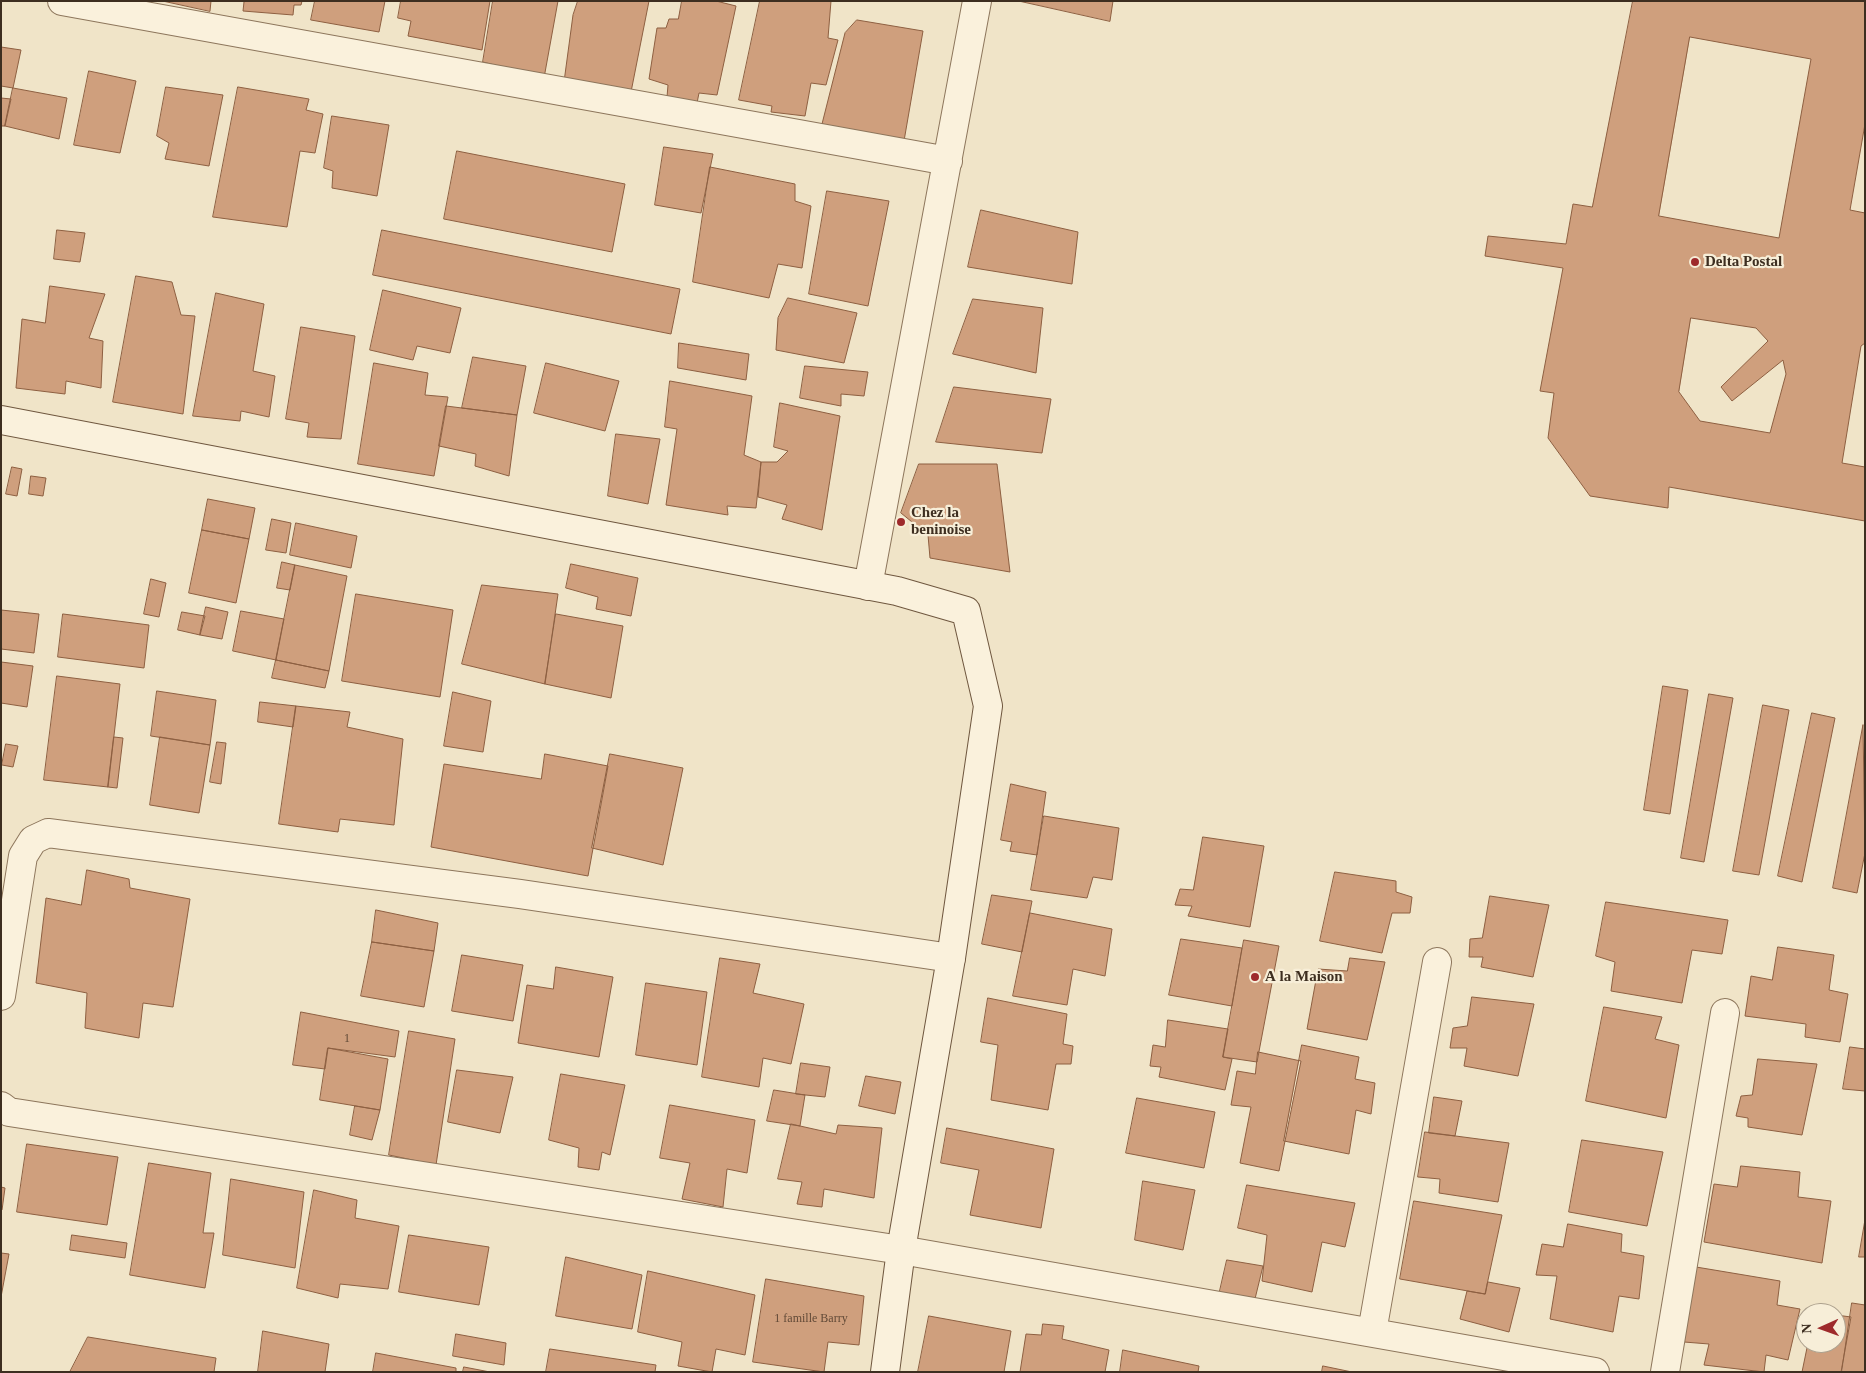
<!DOCTYPE html>
<style>
body{margin:0}
#map{position:relative;width:1866px;height:1373px;overflow:hidden;background:#f0e4c8;font-family:Georgia,serif}
canvas{display:block}
.frame{position:absolute;inset:0;border:2px solid #3d2e20;pointer-events:none}
.north{position:absolute;left:1796px;top:1303px;width:50px;height:50px;box-sizing:border-box;background:#f7eed8;border:1px solid #ada18e;border-radius:50%;rotate:268deg;font-size:14px;font-weight:700;line-height:20px;text-align:center;color:#3d2e20}
.north::after{content:'';display:block;margin:auto;width:18px;height:22px;background:#9e2a2b;clip-path:polygon(50% 0,100% 100%,50% 72%,0 100%)}
</style>
<div id="map">
<canvas width="1866" height="1373"></canvas>
<div class="frame"></div>
<div class="north">N</div>
</div>
<script>
const context = document.querySelector('canvas').getContext('2d');
context.lineJoin = 'round';
function fill(path, color) {
  context.fillStyle = color;
  context.fill(path, 'evenodd');
}
function strokePath(path, color, width, dash) {
  context.strokeStyle = color;
  context.lineWidth = width;
  context.lineCap = dash ? 'butt' : 'round';
  context.setLineDash(dash || []);
  context.stroke(path);
}
function drawText(font, color, halo, rows, align = 'center') {
  context.font = font + ' Georgia,serif';
  context.lineWidth = 4.5;
  context.setLineDash([]);
  context.textBaseline = 'middle';
  context.strokeStyle = halo;
  context.fillStyle = color;
  for (const [text, x, y, turn = 0] of rows) {
    context.save();
    context.translate(x, y);
    context.rotate((+turn || 0) * Math.PI / 180);
    context.textAlign = isNaN(turn) ? turn : align;
    if (halo) context.strokeText(text, 0, 0);
    context.fillText(text, 0, 0);
    context.restore();
  }
}
const building = new Path2D(`
 M163,1H211L210,11Z
 M237,1H302L301,5H294L293,15L243,11L244,2Z
 M315,1H385L379,32L311,20Z
 M401,1H490L482,50L408,36L411,21L398,18Z
 M493,1H558L544,78L483,62Z
 M578,1H649L631,92L564,82L573,15Z
 M682,1H716L736,6L717,95L699,93L697,103L667,97L668,85L649,79L657,28H666L669,19H678Z
 M760,1H831L828,38L838,40L826,85L811,83L805,116L771,112L772,106L739,100Z
 M1019,1H1113L1110,21Z
 M1633,1H1865V124L1850,210L1865,213V343L1861,346L1842,463L1865,467V521L1669,487L1668,508L1590,496L1548,438L1554,393L1540,391L1563,268L1485,256L1488,236L1566,244L1573,204L1592,207ZM1690,37L1811,59L1779,238L1659,216ZM1691,318L1756,328L1768,341L1721,387L1732,401L1783,360L1786,374L1770,433L1700,421L1679,392Z
 M857,20L923,31L904,141L822,124L845,33Z
 M1,47L21,50L13,88L1,86Z
 M89,71L136,81L120,153L74,145Z
 M166,87L223,95L209,166L165,159L169,143L157,136Z
 M238,87L309,99L306,110L323,114L315,153L300,151L287,227L213,217Z
 M13,88L67,98L59,139L5,126Z
 M1,98L11,99L5,126H1Z
 M332,116L389,125L377,196L332,188L333,171L324,168Z
 M664,147L713,154L701,213L655,205Z
 M457,151L625,184L612,252L444,219Z
 M710,167L795,184V201L811,206L802,268L778,264L769,298L693,282Z
 M827,191L889,201L868,306L809,294Z
 M981,210L1078,232L1072,284L968,267Z
 M57,230L85,233L80,262L54,259Z
 M382,230L680,289L671,334L373,275Z
 M136,276L172,282L181,315L195,316L183,414L113,402Z
 M50,286L105,294L89,338L103,341L101,388L66,381L65,394L16,388L22,319L45,323Z
 M383,290L461,308L450,353L417,346L413,360L370,350Z
 M216,293L264,304L253,371L275,376L269,417L241,411L240,421L193,416Z
 M788,298L857,313L844,363L776,350L778,318Z
 M973,299L1043,308L1036,373L953,354Z
 M301,327L355,336L341,439L307,437L309,423L286,419Z
 M679,343L749,354L746,380L678,368Z
 M473,357L526,366L517,415L462,408Z
 M374,363L428,373L425,395L448,397L434,476L358,464Z
 M546,363L619,381L605,431L534,413Z
 M805,366L868,372L864,396L841,394V406L800,398Z
 M670,381L752,396L744,455L761,462L756,508L727,506L728,515L666,505L677,429L665,427Z
 M954,387L1051,399L1042,453L936,442Z
 M780,403L840,416L822,530L782,519L787,505L758,497L761,462H777L788,451L774,447Z
 M446,406L517,415L509,476L475,466L476,454L439,446Z
 M616,434L660,439L648,504L608,496Z
 M919,464H997L1010,572L930,558L928,535L901,513Z
 M12,467L22,469L17,496L6,494Z
 M31,476L46,478L43,496L29,494Z
 M208,499L255,508L249,539L202,530Z
 M272,519L291,523L286,553L266,550Z
 M296,523L357,536L351,568L290,555Z
 M202,530L249,539L236,603L189,593Z
 M282,562L295,565L290,590L277,588Z
 M571,564L638,578L631,616L596,609L598,597L566,588Z
 M295,565L347,576L329,671L276,660Z
 M151,579L166,583L159,617L144,614Z
 M482,585L558,594L545,684L462,664Z
 M356,594L453,610L440,697L342,681Z
 M206,607L228,612L222,639L200,635Z
 M1,610L39,614L34,653L1,649Z
 M241,611L284,619L276,660L233,651Z
 M182,612L205,616L200,635L178,630Z
 M63,614L149,625L144,668L58,657Z
 M556,614L623,626L611,698L545,684Z
 M276,660L329,671L325,688L272,678Z
 M1,662L33,666L27,707L1,703Z
 M57,676L120,684L108,787L44,780Z
 M1663,686L1688,690L1670,814L1644,810Z
 M157,691L216,700L210,745L151,736Z
 M453,692L491,701L483,752L444,746Z
 M1709,694L1733,698L1704,862L1681,858Z
 M260,702L296,706L293,727L258,722Z
 M1763,705L1789,710L1759,875L1733,871Z
 M296,706L350,712L347,727L403,739L394,825L340,819L338,832L279,824Z
 M1812,713L1835,718L1802,882L1778,876Z
 M1863,725L1865,853L1857,893L1833,888Z
 M114,737L123,738L117,788L108,787Z
 M160,737L210,745L199,813L150,805Z
 M217,742L226,743L221,784L210,782Z
 M6,744L18,746L13,767L2,765Z
 M545,754L608,766L588,876L431,847L444,764L541,779Z
 M610,754L683,768L663,865L592,848Z
 M1011,784L1046,792L1037,855L1010,851L1012,842L1001,840Z
 M1044,816L1119,828L1112,880L1093,877L1087,898L1031,890Z
 M1203,837L1264,846L1250,927L1188,916L1192,906L1175,905L1180,889L1193,890Z
 M87,870L129,879L130,888L190,899L173,1007L143,1003L139,1038L85,1028L87,993L36,983L46,898L81,905Z
 M1335,872L1396,881V892L1412,897L1410,913H1392L1382,953L1320,941Z
 M992,895L1032,901L1022,952L982,944Z
 M1490,896L1549,905L1533,977L1481,967L1483,957H1469L1470,939L1482,938Z
 M1606,902L1728,920L1722,954L1692,950L1682,1003L1611,991L1615,962L1596,956Z
 M376,910L438,923L434,951L372,942Z
 M1030,913L1112,929L1105,976L1073,969L1067,1005L1013,996Z
 M1181,939L1242,948L1232,1006L1169,995Z
 M1244,940L1279,946L1257,1062L1223,1057Z
 M372,942L434,951L424,1007L361,996Z
 M1778,947L1834,955L1829,990L1848,994L1840,1042L1805,1037L1806,1024L1745,1016L1751,976L1772,980Z
 M462,955L523,965L513,1021L452,1011Z
 M720,958L760,964L753,993L804,1004L791,1064L763,1058L759,1087L702,1077Z
 M1350,958L1385,962L1367,1040L1307,1029L1318,969L1347,971Z
 M556,967L613,977L599,1057L518,1043L527,985L553,989Z
 M646,983L707,992L697,1065L636,1055Z
 M1472,997L1534,1004L1518,1076L1464,1066L1467,1048H1450L1453,1028L1467,1026Z
 M988,998L1067,1014L1063,1044L1073,1046L1071,1064H1056L1048,1110L991,1100L998,1045L981,1042Z
 M1604,1007L1662,1017L1655,1039L1679,1045L1666,1118L1586,1101Z
 M301,1012L399,1031L395,1057L328,1048L325,1069L293,1065Z
 M1168,1020L1228,1029L1223,1057L1232,1059L1225,1090L1159,1077L1161,1067L1150,1066L1153,1045L1165,1047Z
 M409,1031L455,1039L436,1165L389,1155Z
 M1302,1045L1359,1057L1355,1079L1375,1083L1371,1114L1356,1110L1349,1154L1284,1141Z
 M1850,1047L1865,1049V1091L1843,1089Z
 M328,1048L388,1059L380,1110L320,1100Z
 M1258,1052L1301,1061L1279,1171L1240,1163L1251,1107L1231,1105L1237,1071L1255,1074Z
 M1758,1059L1817,1064L1802,1135L1748,1127V1118L1736,1116L1741,1096L1752,1095Z
 M801,1063L830,1067L825,1097L796,1094Z
 M457,1070L513,1077L500,1133L448,1122Z
 M561,1074L625,1085L610,1155L602,1152L599,1170L578,1167L579,1148L549,1140Z
 M866,1076L901,1082L895,1114L859,1106Z
 M774,1090L805,1095L800,1126L767,1121Z
 M1434,1097L1462,1101L1455,1136L1429,1133Z
 M1137,1098L1215,1112L1204,1168L1126,1153Z
 M670,1105L755,1120L747,1173L727,1169L723,1207L682,1199L690,1163L660,1158Z
 M355,1106L380,1110L372,1140L350,1135Z
 M791,1124L836,1134L838,1125L882,1128L874,1198L824,1189L822,1207L797,1204L802,1182L778,1179Z
 M947,1128L1054,1149L1041,1228L970,1215L979,1170L941,1163Z
 M1425,1132L1509,1143L1498,1202L1439,1193L1440,1179L1418,1177Z
 M1582,1140L1663,1152L1647,1226L1569,1212Z
 M27,1144L118,1157L107,1225L17,1212Z
 M149,1163L211,1173L203,1233H214L205,1288L130,1275Z
 M1741,1166L1800,1172L1798,1197L1831,1201L1822,1263L1704,1242L1714,1184L1737,1187Z
 M231,1179L304,1192L295,1268L223,1255Z
 M1143,1181L1195,1190L1183,1250L1135,1240Z
 M1247,1185L1355,1203L1345,1247L1322,1242L1312,1292L1262,1281L1267,1235L1238,1228Z
 M1,1187L5,1188L2,1210L1,1209Z
 M314,1190L357,1200L355,1218L399,1226L388,1289L340,1284L338,1298L297,1288Z
 M1414,1201L1502,1215L1485,1294L1400,1279Z
 M1865,1220V1257H1859Z
 M1568,1224L1622,1234L1621,1252L1644,1256L1639,1299L1619,1296L1613,1332L1550,1319L1557,1276L1536,1275L1542,1244L1563,1247Z
 M72,1235L127,1243L125,1258L70,1250Z
 M409,1235L489,1247L479,1305L399,1292Z
 M1,1253L9,1254L1,1297Z
 M566,1257L642,1275L632,1329L556,1316Z
 M1227,1260L1263,1266L1254,1303L1219,1295Z
 M1696,1267L1780,1281L1777,1305L1800,1309L1788,1360L1766,1355L1764,1372L1704,1365L1709,1344L1684,1342Z
 M648,1271L755,1295L745,1355L716,1349L712,1372L678,1366L682,1342L638,1332Z
 M766,1279L864,1296L859,1345L828,1342L824,1372L753,1362Z
 M1488,1282L1520,1288L1509,1332L1460,1319L1467,1291L1485,1294Z
 M1852,1303L1865,1305V1372H1842Z
 M1836,1315L1851,1317L1841,1372H1802L1808,1343H1836Z
 M929,1316L1011,1331L1004,1372H918Z
 M1043,1324L1064,1326L1062,1339L1109,1350L1105,1372H1020L1026,1334L1041,1335Z
 M263,1331L329,1344L325,1372H258Z
 M456,1334L506,1343L504,1365L453,1356Z
 M88,1337L216,1358L214,1372H70Z
 M550,1349L656,1365L655,1372H546Z
 M1123,1350L1199,1366L1198,1372H1120Z
 M376,1353L456,1368V1372H373Z
 M1323,1366L1352,1372H1322Z
 M464,1367L490,1372H463Z`);
fill(building, '#cf9f7d');
strokePath(building, '#8d5f41', 1);
const street = new Path2D(`
 M62,1L948,161
 M868,586L977,1
 M1,996L23,856L33,840L48,833L520,894L951,958
 M1,1106L9,1112L901,1250L1595,1372
 M1372,1332L1437,962
 M1665,1372L1725,1013`);
const secondary = new Path2D(`
 M1,420L897,591L966,611L988,706L951,958L901,1250L885,1372`);
strokePath(street, '#8d765c', 30);
strokePath(secondary, '#6f573f', 30);
strokePath(street, '#faf1dc', 28);
strokePath(secondary, '#faf1dc', 28);
for (const [x, y, r, color] of [
 [1695,262,5,"#9e2a2b"],
 [901,522,5,"#9e2a2b"],
 [1255,977,5,"#9e2a2b"]
]) {
  const dot = new Path2D();
  dot.arc(x, y, r, 0, 2 * Math.PI);
  context.fillStyle = color;
  context.fill(dot);
  strokePath(dot, '#f7eed8', 2);
}
drawText('12px', '#624a37', null, [
 ["1",347,1039],
 ["1 famille Barry",811,1319]
]);
drawText('bold 15px', '#3d2e20', '#f7eed8', [
 ["Delta Postal",1705,262],
 ["Chez la",911,513],
 ["beninoise",911,530],
 ["A la Maison",1265,977]
], 'left');
</script>
